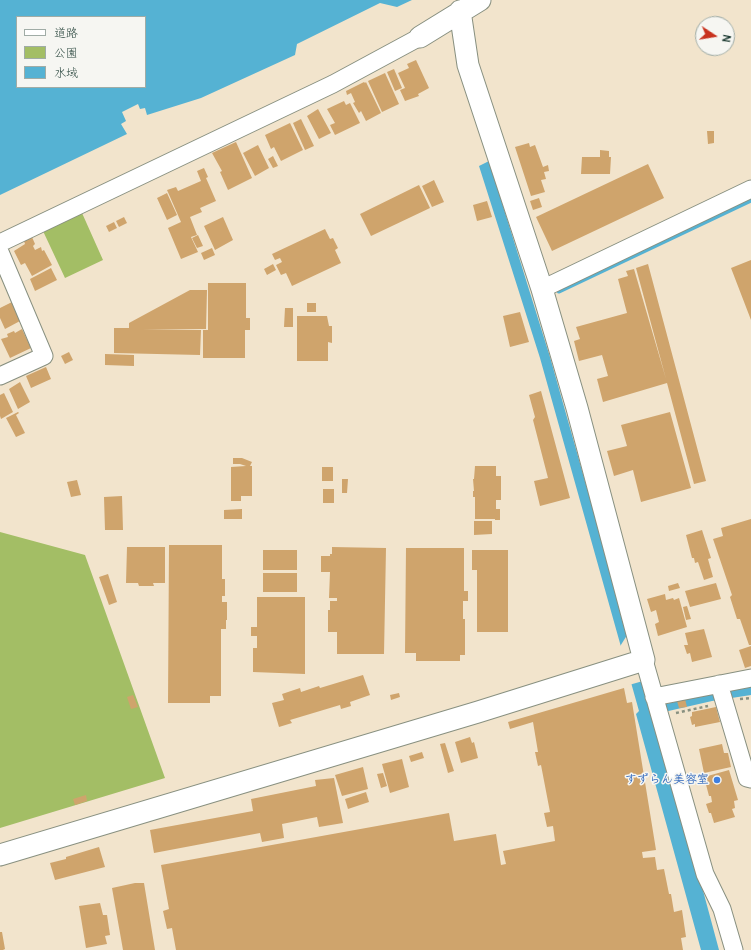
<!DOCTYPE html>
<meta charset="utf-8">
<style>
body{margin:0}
#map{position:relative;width:751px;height:950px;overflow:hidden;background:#f2e4cc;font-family:Pangolin,"Klee One",sans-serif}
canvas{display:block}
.legend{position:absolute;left:16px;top:16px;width:130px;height:72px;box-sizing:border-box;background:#f6f6f2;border:1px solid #a0aca6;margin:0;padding:5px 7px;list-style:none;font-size:12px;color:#1f3d34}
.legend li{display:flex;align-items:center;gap:8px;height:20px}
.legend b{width:20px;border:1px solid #a0aca6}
.north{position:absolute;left:695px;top:16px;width:40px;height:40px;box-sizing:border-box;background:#f6f6f2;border:1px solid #a0aca6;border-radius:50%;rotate:102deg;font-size:11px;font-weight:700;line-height:16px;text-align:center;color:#1f3d34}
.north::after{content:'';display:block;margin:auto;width:14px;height:18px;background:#c8321e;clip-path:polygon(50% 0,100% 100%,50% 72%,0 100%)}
</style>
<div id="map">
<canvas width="751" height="950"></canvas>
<ul class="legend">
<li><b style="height:5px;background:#fff"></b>道路</li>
<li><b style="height:11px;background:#a3be65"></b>公園</li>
<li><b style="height:11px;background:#55b2d3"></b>水域</li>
</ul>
<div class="north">N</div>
</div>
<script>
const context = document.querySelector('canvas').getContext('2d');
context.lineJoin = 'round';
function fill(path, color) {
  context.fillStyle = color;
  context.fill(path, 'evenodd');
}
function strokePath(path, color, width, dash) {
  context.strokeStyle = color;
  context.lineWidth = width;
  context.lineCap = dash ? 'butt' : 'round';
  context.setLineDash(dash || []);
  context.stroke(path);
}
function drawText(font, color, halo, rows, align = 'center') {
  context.font = font + ' Pangolin,"Klee One",sans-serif';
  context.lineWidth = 3;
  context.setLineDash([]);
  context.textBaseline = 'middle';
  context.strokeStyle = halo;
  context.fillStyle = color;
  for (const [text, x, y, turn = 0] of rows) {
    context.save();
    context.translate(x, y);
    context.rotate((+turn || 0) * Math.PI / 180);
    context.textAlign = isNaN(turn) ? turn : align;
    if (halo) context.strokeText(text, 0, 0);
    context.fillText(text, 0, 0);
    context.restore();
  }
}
fill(new Path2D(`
 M82,213L103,260L65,278L43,231Z
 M0,532L85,555L165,778L0,828Z`), '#a3be65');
fill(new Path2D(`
 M0,0H412L397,7L380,3L297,44L295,55L201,98L147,115L145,108L140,109L138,104L122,112L126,121L121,124L127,134L0,195ZM17,17H145V87H17Z
 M489,161L550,357L649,708L751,684V695L712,701L651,715L698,872L719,950H701L636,714L639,711L540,358L479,166Z`), '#55b2d3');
fill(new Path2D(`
 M629,632L643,681L629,685L619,648Z`), '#f2e4cc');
strokePath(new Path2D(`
 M559,291L751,200`), '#55b2d3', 5);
fill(new Path2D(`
 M416,60L429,88L418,94L419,96L405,101L400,90L405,88L398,73L409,68L407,64Z
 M394,69L402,88L395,91L387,72Z
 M385,73L399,104L382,112L368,81Z
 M364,82L365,83L366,82L381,113L366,121L361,111L359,113L353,103L355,102L351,93L347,95L346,91Z
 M344,101L346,105L350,103L360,123L335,135L330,125L335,123L327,109Z
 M318,109L331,133L319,139L307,116Z
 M301,119L314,146L305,150L293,123Z
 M290,123L303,150L281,161L274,147L271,149L265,135Z
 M707,131H714V143L708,144Z
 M236,142L252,178L228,190L220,172L222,171L212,153Z
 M529,143L530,147L535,145L543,167L548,165L549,171L544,172L546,179L541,180L545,192L531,196L515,147Z
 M258,145L269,168L255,176L243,153Z
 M600,150L609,151V157H611L610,174H581L582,157H600Z
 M273,156L278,166L273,168L268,159Z
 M648,164L664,198L552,251L536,217Z
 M204,168L208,177L206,178L216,201L200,208L202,212L190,217L197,235L191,237L198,252L181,259L168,228L181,222L167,190L176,187L178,191L201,181L197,171Z
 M434,180L444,202L432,207L422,186Z
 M419,185L430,208L371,236L360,214Z
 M167,193L177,215L167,220L157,198Z
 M539,198L542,207L533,210L530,201Z
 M487,201L492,217L477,221L473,205Z
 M124,217L127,223L119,227L116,221Z
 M223,217L233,240L215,250L204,226Z
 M114,222L117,228L109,232L106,226Z
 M325,229L330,239L333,238L338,248L335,250L341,263L292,286L286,273L281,275L276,265L282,262L280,258L275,260L272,254Z
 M198,235L203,246L197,248L192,238Z
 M32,237L35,244L33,246L35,250L41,247L42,251L44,250L52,265L32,276L25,263L21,265L14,251L25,244L24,241Z
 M212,248L215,255L204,260L201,253Z
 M751,260V320L731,268Z
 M273,264L276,270L267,275L264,269Z
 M648,264L706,481L694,484L667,383L603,402L597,379L608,376L602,355L579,361L574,341L580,339L576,327L627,313L618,279L628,276L626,271L634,269L666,379L636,268Z
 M51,268L57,280L35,291L30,279Z
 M208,283H246V318H250V330H245V358H203V330H208Z
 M190,290H207L206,329H143L201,330L200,355L114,353V328H129V323Z
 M12,302L20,321L5,329L0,318V308Z
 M307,303H316V312H307Z
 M285,308H293V327H284Z
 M520,312L529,342L510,347L503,316Z
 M297,316H327L329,326H332V343L328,342V361H297Z
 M22,329L31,348L10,358L1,339L8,337L7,334L14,331L15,333Z
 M69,352L73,360L65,364L61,356Z
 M105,354L134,355V366L105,365Z
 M46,367L51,379L31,388L26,376Z
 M20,382L30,402L18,409L9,389Z
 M541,391L570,498L540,506L534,481L548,478L533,420L535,417L529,395Z
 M4,393L13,412L1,419L0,416V395Z
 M18,412L19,413L16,415L25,433L16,437L6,418Z
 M670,412L691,488L641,502L633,470L614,476L607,451L627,446L621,425Z
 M233,458H242L252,462L250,466H252V496H241V501H231V467L246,466L240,464H233Z
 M475,466H496V476H501V500H496V509H500V520H495V519H475V497H473V491H474L473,479H474Z
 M322,467H333V481H322Z
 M342,479H348L347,493H342Z
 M77,480L81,495L71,497L67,482Z
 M323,489H334V503H323Z
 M122,496L123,530H105L104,497Z
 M242,509V519H224V510Z
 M751,519V645H749L740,619H737L730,597L732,595L713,539L723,536L721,528Z
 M474,521H492V534L474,535Z
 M702,530L711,558L708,559L713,577L704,580L698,562L695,563L694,558H692L686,535Z
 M169,545H222V579H225V596H222V602H227V620H226V629H221V696H210V703H168Z
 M127,547H165V583H153L154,586H139L138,583H126Z
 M332,547L386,548L384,654H337V632H328V610H330V601H337V598H329L330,572H321V556H330V554H332Z
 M406,548H464V591H468V601H463V619H465V655H460V661H416V653H405Z
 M263,550H297V570H263Z
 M472,550H508V632H477V570H472Z
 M263,573H297V592H263Z
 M108,574L117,602L109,605L99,577Z
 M678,583L680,588L669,591L668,586Z
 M716,583L721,599L690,607L685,591Z
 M665,594L666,600L673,598L674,600L679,598L687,627L658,636L655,624L659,622L656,610L651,612L647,599Z
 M257,597H305V674L253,672V648H257V636H251V627H257Z
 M687,606L691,619L686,620L683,607Z
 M704,629L712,657L692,662L690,653L687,654L684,645H688L685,633Z
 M751,646V666L745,668L739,650Z
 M363,675L370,695L350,702L351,706L341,709L340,705L290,720L292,723L279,727L272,703L284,700L282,694L300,688L301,692L319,686L320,688Z
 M624,688L627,703L632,702L656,850L642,852L643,858L655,857L657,870L664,869L669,894H671L674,912L682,910L686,937L681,938L683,950H176L172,928L167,929L163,911L169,909L161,865L449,813L454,841L496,834L501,865L506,864L503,851L555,841L553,826L547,827L544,813L550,812L541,765L538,766L535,752H538L533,722L510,729L508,722Z
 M399,693L400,697L391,700L390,695Z
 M133,695L138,707L131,709L127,697Z
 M685,699L687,707L679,708L677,701Z
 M716,707L720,722L695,727V724L692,725L690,717L692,716V712Z
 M470,737L472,743L474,742L478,758L461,763L455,742Z
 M445,743L454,771L448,773L440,744Z
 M722,744L724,753H728L731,767L704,773L699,749Z
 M422,752L424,758L411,762L409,756Z
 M402,759L409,787L390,793L382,764Z
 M363,767L368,789L342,796L335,775Z
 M729,770L738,800L734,801L735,808L732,809L735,817L714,823L711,813H709L706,804L712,802L711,796H709L704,777Z
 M383,773L387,786L381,788L377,774Z
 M334,778L343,823L319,827L317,817L282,824L284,838L262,842L260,833L154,853L150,830L253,811L251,799L316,786L315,780Z
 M366,792L369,802L348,809L345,799Z
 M86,795L87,801L75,805L73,799Z
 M99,847L105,867L55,880L50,863L66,859V857Z
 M135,883H144L155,950H123L112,888Z
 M100,903L103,915H107L110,935L105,936L107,944L86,948L79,906Z
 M0,932H2L5,949L3,950H0Z`), '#cfa46c');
const minor = new Path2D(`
 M0,243L333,84L420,37
 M0,252L44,356L0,376
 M542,289L751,189
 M644,660L705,874L722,909L734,950
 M719,684L747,778L751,779
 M654,697L751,678`);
const tertiary = new Path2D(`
 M420,37L480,0
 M0,855L478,712L644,660L577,408L542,289L468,65L460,11`);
strokePath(minor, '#889080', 19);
strokePath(tertiary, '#889080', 23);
strokePath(new Path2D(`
 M740,699L751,698
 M676,713L708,706`), '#889080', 2.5, [3, 3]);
strokePath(minor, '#fff', 17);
strokePath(tertiary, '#fff', 21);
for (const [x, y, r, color] of [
 [717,780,4,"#3f7fe0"]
]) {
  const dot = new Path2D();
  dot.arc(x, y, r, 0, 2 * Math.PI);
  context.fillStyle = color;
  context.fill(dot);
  strokePath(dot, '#f6f6f2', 1.5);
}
drawText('bold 12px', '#366cbe', '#f6f6f2', [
 ["すずらん美容室",709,780]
], 'right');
</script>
